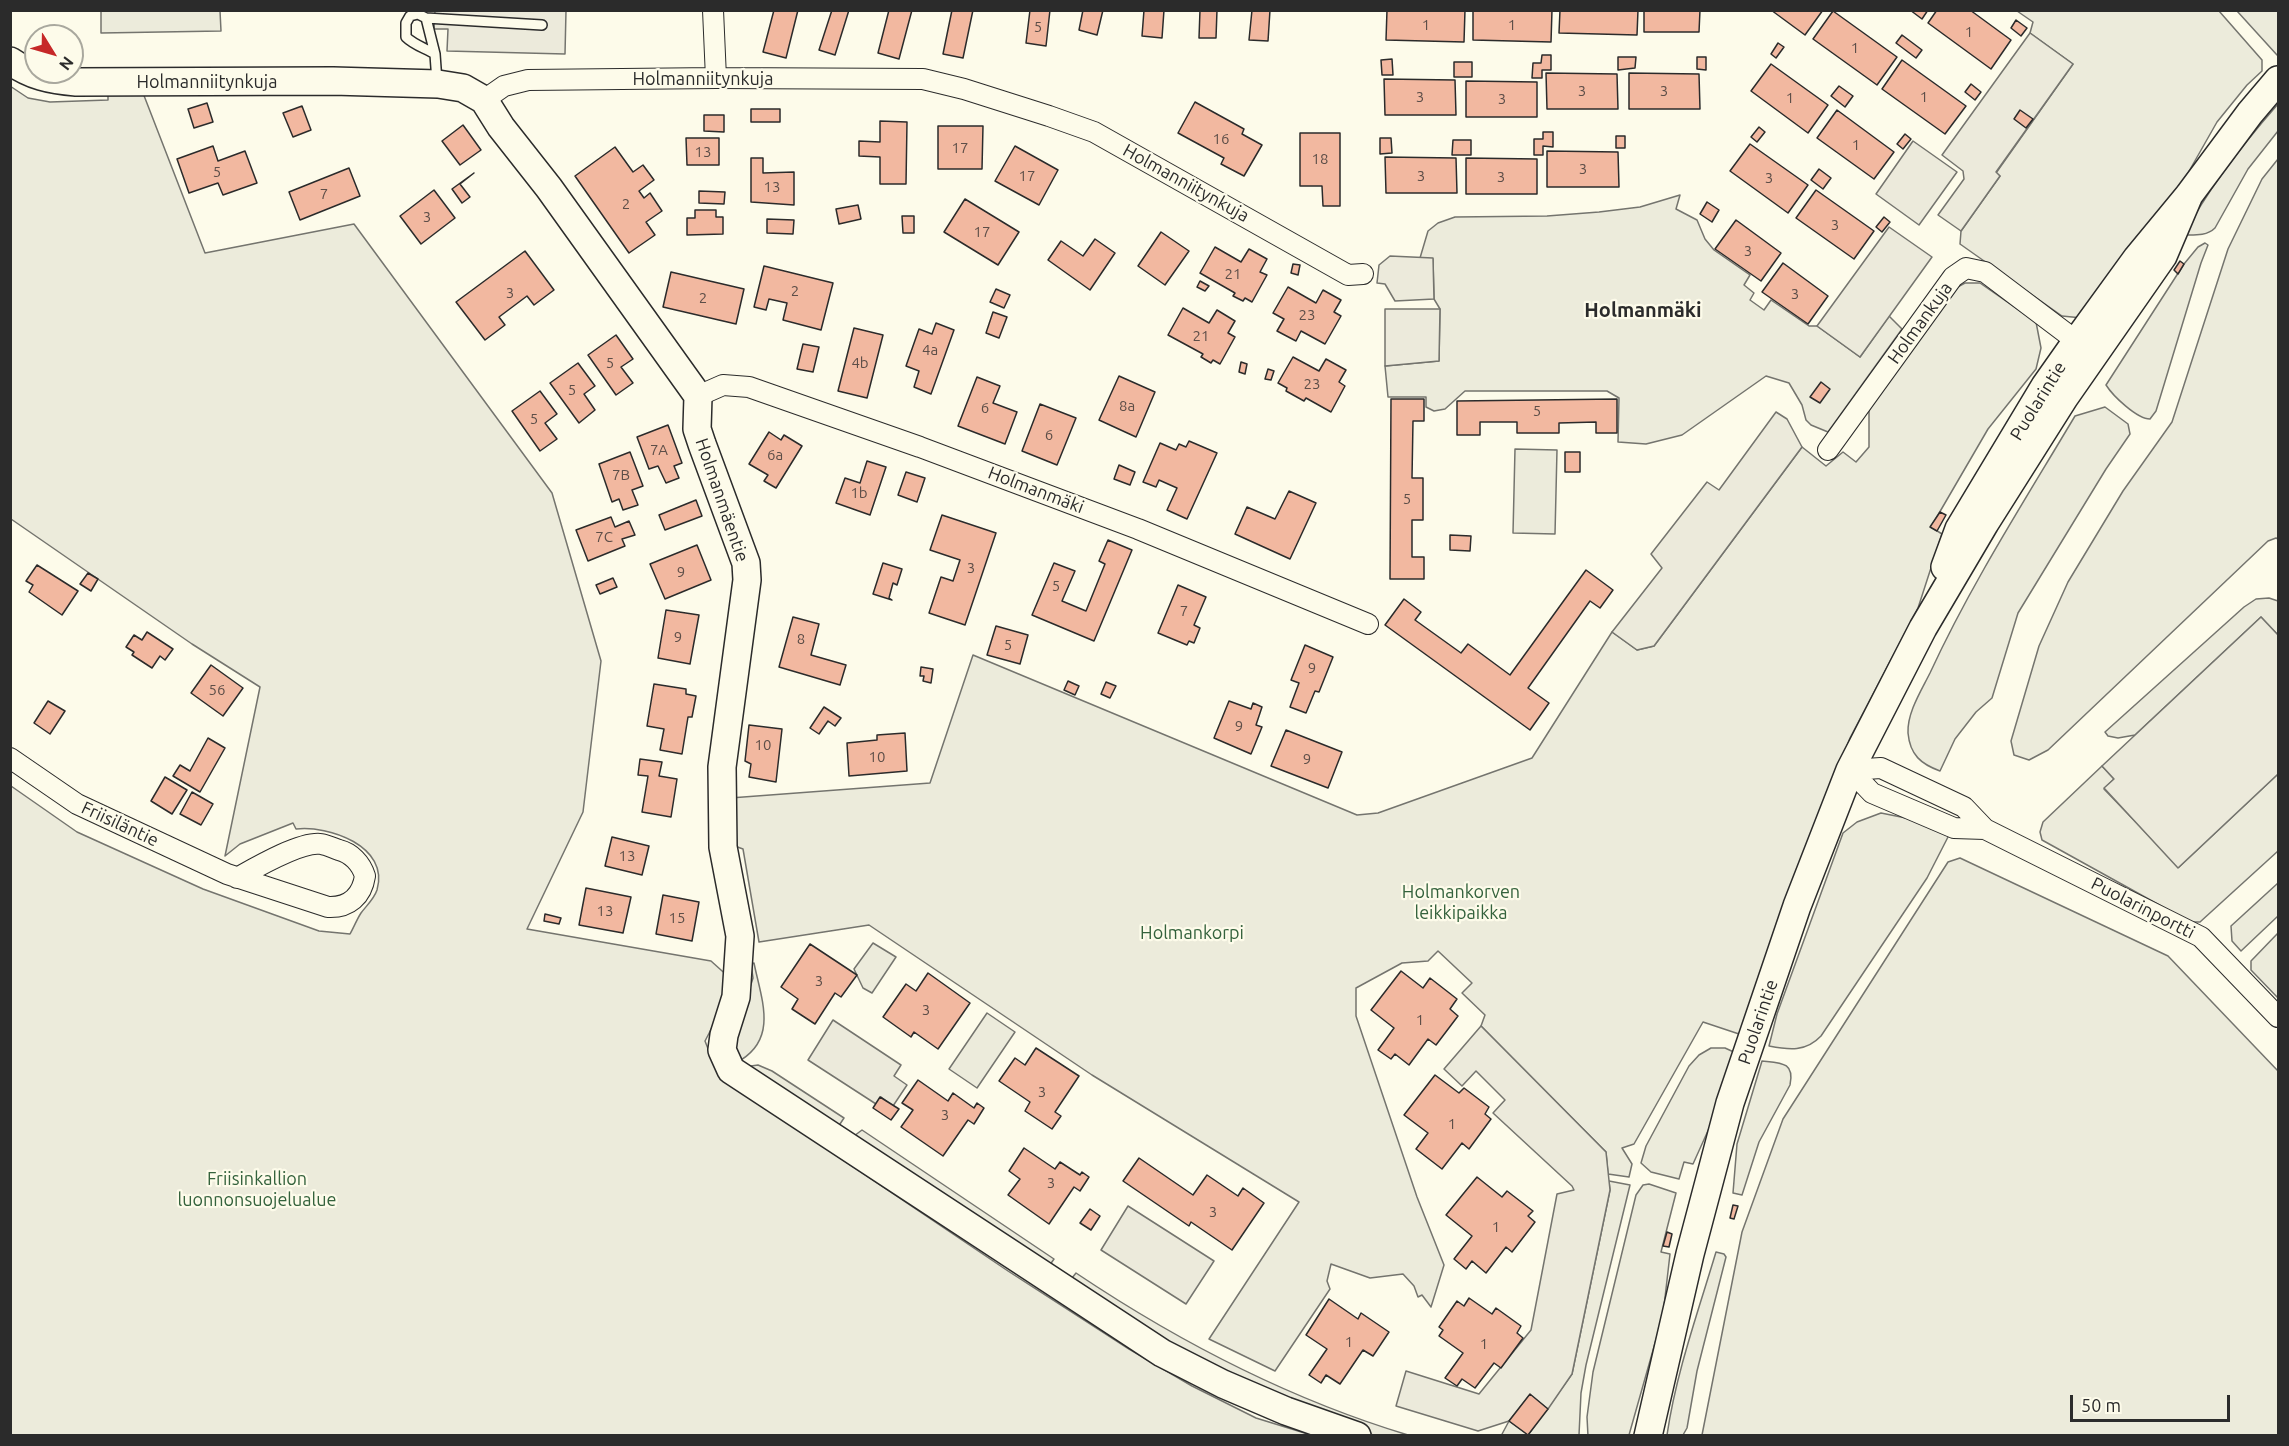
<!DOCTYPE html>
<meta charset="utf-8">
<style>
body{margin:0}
#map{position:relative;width:2289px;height:1446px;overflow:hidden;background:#fdfbea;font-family:Ubuntu,sans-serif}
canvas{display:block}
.frame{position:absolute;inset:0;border:12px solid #2b2b2b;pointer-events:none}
.north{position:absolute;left:24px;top:24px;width:60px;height:60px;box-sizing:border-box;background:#fdfbea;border:2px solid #a9a89e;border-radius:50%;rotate:127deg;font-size:16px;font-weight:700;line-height:24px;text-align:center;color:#2b2b2b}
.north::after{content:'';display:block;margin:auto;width:21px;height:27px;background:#c62828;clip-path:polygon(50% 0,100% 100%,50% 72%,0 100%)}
.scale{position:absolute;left:2070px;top:1395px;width:160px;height:27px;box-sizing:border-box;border:3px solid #2b2b2b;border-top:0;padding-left:8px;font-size:18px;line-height:21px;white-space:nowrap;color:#2b2b2b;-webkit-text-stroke:4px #fdfbea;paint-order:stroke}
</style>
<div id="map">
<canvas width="2289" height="1446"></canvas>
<div class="frame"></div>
<div class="north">N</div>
<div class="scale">50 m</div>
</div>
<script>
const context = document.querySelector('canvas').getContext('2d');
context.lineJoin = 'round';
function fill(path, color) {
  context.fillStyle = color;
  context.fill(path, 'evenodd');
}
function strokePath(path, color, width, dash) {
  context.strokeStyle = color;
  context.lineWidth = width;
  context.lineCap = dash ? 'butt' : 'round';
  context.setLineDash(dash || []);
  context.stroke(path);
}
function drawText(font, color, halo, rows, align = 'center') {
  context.font = font + ' Ubuntu,sans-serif';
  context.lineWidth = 4.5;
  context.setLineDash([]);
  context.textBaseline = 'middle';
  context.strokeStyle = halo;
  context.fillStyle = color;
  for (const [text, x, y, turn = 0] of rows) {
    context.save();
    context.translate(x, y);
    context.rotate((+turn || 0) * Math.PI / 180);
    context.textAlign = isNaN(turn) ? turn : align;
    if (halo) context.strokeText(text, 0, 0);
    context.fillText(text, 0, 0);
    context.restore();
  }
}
const green = new Path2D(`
 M101,11H220L221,31L101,33Z
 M2017,11H2219L2262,60V71L2247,85L2217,122L2188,173L2098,299L2082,318L2062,316L1960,244L1961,231L2000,176L1996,173L2073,64L2030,33L2033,22Z
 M2237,11H2278V54L2277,55Z
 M10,86L28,98L50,102L108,100V93H143L205,253L354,224L552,493L601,661L583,812L527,929L711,961L731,979L727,999L705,1041L714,1064L779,1117L1008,1271L1129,1349L1192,1386L1256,1418L1311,1435H11V786L77,832L203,889L319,931L350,934C354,927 357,919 361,913C367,905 374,899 377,890C390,846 328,825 296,829L293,823L240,844L225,856L260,687L192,644L11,519Z
 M2278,104V131L2248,169L2215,228C2207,236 2195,235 2184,235C2208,188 2243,144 2278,104Z
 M2278,159V539L2276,538L2268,541L2048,750L2029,760L2014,755L2011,741L2039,646L2068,582L2123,491L2172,422L2228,249L2262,179Z
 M1680,195L1676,209L1697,220L1705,239L1714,250L1750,275L1744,285L1754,293L1750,300L1764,310L1771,300L1809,326H1817L1860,357L1889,316L1902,329L1828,432L1811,425L1806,420L1802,405L1789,383L1766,376L1682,435L1646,444L1618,442L1619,398L1607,391H1465L1445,409L1434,411L1426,407V397H1388L1385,366L1439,361L1440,309L1434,299L1433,259L1420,258L1428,231L1438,223L1455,217L1547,216L1599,212L1640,207Z
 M2205,243L2208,245L2201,263L2156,411L2150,419C2137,419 2113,396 2106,385L2184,264L2198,247Z
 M1965,283H1980L2036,322L2041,348L2036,369L1988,429L1931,527L1942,534L1918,608L1850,738L1804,857L1742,1035L1703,1022L1634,1144L1622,1148L1632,1164L1629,1177L1608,1174L1606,1152L1481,1026L1485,1015L1462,993L1472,983L1438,951L1428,961L1402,963L1356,988V1016L1417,1197L1444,1265L1431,1307L1422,1295L1418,1297L1414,1286L1403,1274L1370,1278L1331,1264L1327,1281L1330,1289L1275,1371L1209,1339L1299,1202L1092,1075L869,925L759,942L743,849L732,845L730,798L930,783L973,655L1357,815L1378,813L1532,758L1612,632L1637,650L1654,646L1802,447L1826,466L1843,452L1856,462L1869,447V406L1952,290Z
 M2105,407L2128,424L2130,434L2106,469L2018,613L1992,698L1976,712L1955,739L1940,771C1921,764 1910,755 1908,733C1907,713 1921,691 1930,673C1971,584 2025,500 2075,416Z
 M1515,449L1557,450L1555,534L1513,533Z
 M2269,598L2278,601V635L2261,617L2135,735L2118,738L2108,736L2105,732L2244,607L2256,599Z
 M2102,766L2114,779L2104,789L2179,867L2278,774V851L2200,922H2190L2042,840L2040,832L2043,822Z
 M1881,813L1916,820L1947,832L1948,837L1927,878L1821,1036C1806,1052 1789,1050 1769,1046L1777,1014L1843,833L1857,822Z
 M1960,858L2168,956L2278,1071V1435H1702L1742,1232L1783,1119L1948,862Z
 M2278,883V916L2241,951L2232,941L2231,926Z
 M2278,933V998L2251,970V961Z
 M873,943L896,957L872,993L863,988L854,969Z
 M754,963C761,998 778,1037 741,1060L733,1042L753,978L751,964Z
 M987,1013L1015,1032L977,1088L949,1069Z
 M1711,1048H1725L1736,1053L1725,1093L1693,1164L1684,1162L1679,1179L1651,1172L1641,1163L1646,1146L1689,1066L1699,1055Z
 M1762,1061C1781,1063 1795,1062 1790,1085L1759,1142L1742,1195L1733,1193L1737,1144Z
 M758,1065L772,1071L844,1118L838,1127L749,1070L751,1066Z
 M862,1130L1054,1259L1047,1269L854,1136Z
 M1609,1181L1630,1185L1586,1365L1581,1393L1579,1435L1501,1436L1509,1421L1528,1435L1572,1374L1610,1190Z
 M1649,1184L1676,1193L1661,1252L1670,1254L1663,1315L1629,1435L1588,1436L1587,1417L1593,1372L1636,1195L1643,1185Z
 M1716,1252L1724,1254L1726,1257L1697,1371L1687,1428L1683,1435H1667C1676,1373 1698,1312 1716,1252Z
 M1076,1273C1179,1342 1289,1399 1408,1435H1373L1295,1408L1166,1348L1072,1278Z`);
fill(green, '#ecebdb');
strokePath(green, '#74746e', 1.5);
const parking = new Path2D(`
 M435,11H566L565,54L447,51L448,29H434Z
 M2030,33L2073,64L1996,172L2000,176L1961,231L1938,215L1964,179L1963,171L1942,155Z
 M1913,141L1957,172L1919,225L1876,194Z
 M1889,227L1932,257L1860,357L1817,326Z
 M1390,256L1433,258L1434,299L1395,301L1385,284L1377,283L1379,265Z
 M1385,309H1440L1439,361L1385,366Z
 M1776,412L1787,419L1802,447L1654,646L1637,650L1612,632L1662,568L1651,554L1707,482L1719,490Z
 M2261,617L2278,635V774L2178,868L2104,788L2114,779L2102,766Z
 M833,1020L901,1065L894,1076L907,1085L893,1106L881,1097L876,1104L808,1060Z
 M1481,1026L1606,1152L1610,1190L1572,1374L1548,1409L1530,1395L1509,1421L1478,1431L1396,1406L1406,1371L1479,1394L1531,1330L1557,1194L1574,1190L1572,1186L1493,1113L1505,1100L1476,1071L1462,1086L1444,1069Z
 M1128,1206L1214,1261L1186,1304L1101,1250Z`);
fill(parking, '#eceadb');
strokePath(parking, '#74746e', 1.5);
const building = new Path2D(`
 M774,10H798L786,58L763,52Z
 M832,10H849L835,55L819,50Z
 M889,10H912L899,59L878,53Z
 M952,10H973L963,58L943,54Z
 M1030,10H1050L1046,46L1026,43Z
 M1083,10H1103L1097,35L1079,30Z
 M1144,10H1164L1162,38L1142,36Z
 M1200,10H1217L1216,38H1199Z
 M1252,10H1270L1268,41L1249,40Z
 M1387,10H1465L1464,42L1386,40Z
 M1473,10H1552L1551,42L1473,40Z
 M1560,10H1638L1637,35L1559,33Z
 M1644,10H1700L1699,32H1644Z
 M1771,10H1823L1805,35Z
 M1910,10H1928L1922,19Z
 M1937,10H1970L2011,40L1991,69L1928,23Z
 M1833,11L1897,57L1877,85L1813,39Z
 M2016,20L2027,28L2021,36L2011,28Z
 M1902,35L1922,50L1916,58L1896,43Z
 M1778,43L1784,47L1776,58L1771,54Z
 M1542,55H1551V70H1542V78H1532L1533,63H1541Z
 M1618,57H1636L1635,68L1618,70Z
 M1697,57H1706V70L1697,69Z
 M1392,59L1393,75H1382L1381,60Z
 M1902,60L1966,106L1945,134L1882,89Z
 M1454,62H1472V77H1454Z
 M1771,64L1828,105L1808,133L1751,91Z
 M1546,73L1617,74L1618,109H1547Z
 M1629,73L1699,74L1700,109H1629Z
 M1384,79L1455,80L1456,115H1385Z
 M1466,81L1537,82V117H1466Z
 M1971,84L1981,92L1975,100L1965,92Z
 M1839,86L1853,96L1845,107L1831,96Z
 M1195,102L1244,129L1242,134L1262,145L1244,176L1221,164L1224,158L1178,133Z
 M207,103L213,122L194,128L188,109Z
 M302,106L311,130L293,137L283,113Z
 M751,109H780V122H751Z
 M1837,110L1894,152L1874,179L1817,138Z
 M2020,110L2033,119L2026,128L2014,119Z
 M704,115H724V132L704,131Z
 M880,121L907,122L906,184H880V157L859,156V141L880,142Z
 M463,125L481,150L460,165L442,141Z
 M938,126H983L982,169H938Z
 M1759,127L1765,132L1757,142L1751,137Z
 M1543,132H1553V147L1543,146V155H1534V139H1543Z
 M1300,133H1340V206H1323L1322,186H1300Z
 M1905,134L1911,139L1903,149L1897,144Z
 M1616,136H1625V148H1616Z
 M686,138H719V165H687Z
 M1380,138H1391L1392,153L1380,154Z
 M1453,140H1471V155H1452Z
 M1750,144L1808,185L1788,213L1730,171Z
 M213,146L218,161L245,151L257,183L223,195L218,183L189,193L177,159Z
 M1015,146L1058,170L1039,205L995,181Z
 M615,147L633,172L643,165L654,180L639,191L644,198L650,193L662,211L646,222L655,235L629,253L575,176Z
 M1547,151L1618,152L1619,187H1547Z
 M1385,157L1456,158L1457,193H1386Z
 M751,158H763V173L794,172V205L751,202Z
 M1466,158L1537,159V194H1466Z
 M349,168L360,196L300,220L289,192Z
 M1819,169L1831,178L1823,189L1811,180Z
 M474,173L460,184L470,197L462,203L452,189Z
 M434,190L455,218L421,244L400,216Z
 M1816,190L1874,231L1854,259L1796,218Z
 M699,191L725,192L724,204L699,203Z
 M965,199L1019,232L998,265L944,232Z
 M1707,202L1719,210L1712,222L1700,214Z
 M858,205L861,219L839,224L836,209Z
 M695,210H716V217H723V234L687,235V218H695Z
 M902,216H914V233H903Z
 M1884,217L1890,222L1882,232L1876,227Z
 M767,219L794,220L793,234L767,233Z
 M1736,220L1781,253L1761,281L1715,249Z
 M1161,232L1189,251L1165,285L1138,266Z
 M1095,239L1115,253L1090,290L1048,260L1061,241L1083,256Z
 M1215,247L1241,262L1249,249L1267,259L1260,272L1267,275L1252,302L1245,298L1243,301L1233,296L1235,293L1200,273Z
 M525,251L554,290L534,305L527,296L499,317L505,325L485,340L456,302Z
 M2180,261L2184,264L2178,274L2174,270Z
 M1783,263L1828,296L1808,324L1762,292Z
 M1293,264L1300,265L1298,275L1291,273Z
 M764,266L833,283L821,330L783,320L787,303L769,299L766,310L754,307Z
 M671,272L744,289L736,324L663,307Z
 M1200,281L1209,286L1205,291L1197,287Z
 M1288,287L1316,303L1323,290L1341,300L1334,312L1341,316L1325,344L1301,331L1296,341L1277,331L1284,319L1273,313Z
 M996,289L1010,295L1004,308L990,302Z
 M1183,308L1209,323L1217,310L1235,321L1228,333L1235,337L1220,364L1213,360L1211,363L1201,357L1203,354L1168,335Z
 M993,312L1007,317L999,338L986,333Z
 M936,323L954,330L931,394L914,387L919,371L906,366L919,329L932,334Z
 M854,328L883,335L867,398L838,391Z
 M616,335L633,359L621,367L633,383L616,395L588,355Z
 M803,344L819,347L813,372L797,369Z
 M1293,357L1319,371L1326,359L1346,370L1339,382L1345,386L1331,412L1306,398L1304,401L1286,391L1287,388L1278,383Z
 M1241,362L1247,364L1245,374L1239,372Z
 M578,363L595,386L584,394L595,410L579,423L550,383Z
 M1268,369L1274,371L1271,380L1265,379Z
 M1119,376L1155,392L1136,437L1099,420Z
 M977,377L1000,386L993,403L1017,412L1005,444L958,426Z
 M1821,382L1830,389L1820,403L1810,397Z
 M540,391L557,414L545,423L557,439L540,451L512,411Z
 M1391,399H1424V421H1413L1412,478H1423V520H1412V557H1424V579H1390Z
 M1617,399V433H1596V422L1559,423V433H1517V422H1480V435H1457V401Z
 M1040,404L1076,418L1057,465L1022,451Z
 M668,425L682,463L674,466L679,478L666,483L658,466L649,469L637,437Z
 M769,432L781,440L784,435L802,446L776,488L764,481L768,475L749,464Z
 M1189,441L1217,453L1187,519L1167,510L1177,488L1159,480L1156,487L1143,482L1160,443L1176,450L1179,444L1186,447Z
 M630,452L643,486L632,490L638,505L623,510L619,499L612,502L599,464Z
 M1565,452H1580V472H1565Z
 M867,461L886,467L870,515L836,503L845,478L860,483Z
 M1119,465L1135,472L1130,485L1114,479Z
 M906,472L925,478L917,502L898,495Z
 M1289,491L1316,503L1290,559L1235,534L1247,507L1275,519Z
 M696,500L702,516L665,530L659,515Z
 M1940,512L1946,515L1937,531L1930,527Z
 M942,515L996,533L965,625L929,613L941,577L953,581L960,560L930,550Z
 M611,517L615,527L629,521L635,535L622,539L625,546L588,561L576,530Z
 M1450,535L1471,536L1470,551L1450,550Z
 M1108,540L1132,550L1094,641L1032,615L1054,563L1075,571L1062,601L1086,611L1105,564L1099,561Z
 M697,545L711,580L665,599L650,564Z
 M883,563L902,569L897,585L893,583L889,598L892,600L873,594Z
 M37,565L78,591L62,615L29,592L33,585L26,581Z
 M1586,570L1613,590L1600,608L1590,601L1528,688L1549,703L1530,730L1385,625L1404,599L1421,612L1415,620L1461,653L1468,644L1510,675Z
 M88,573L98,579L91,591L80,584Z
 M613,578L617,587L600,594L596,585Z
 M1178,585L1206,597L1194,625L1200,628L1194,643L1189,641L1187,645L1158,633Z
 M666,610L699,615L690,664L658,658Z
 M793,617L819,624L811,655L846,665L840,685L779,667Z
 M996,626L1028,635L1020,664L987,655Z
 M147,632L173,649L165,660L160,656L152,668L132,655L134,652L126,647L134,635L142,640Z
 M1305,645L1333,657L1319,692L1315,691L1306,713L1290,707L1299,683L1291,680Z
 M211,665L243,688L223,716L191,693Z
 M921,667L933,669L931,683L923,681L924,676H920Z
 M1068,681L1079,686L1075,695L1064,690Z
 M1106,682L1116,686L1110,698L1101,694Z
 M654,684L686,689V694L696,696L692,717H688L682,754L660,750L664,729L647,726Z
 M48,701L65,711L50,734L34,723Z
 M1229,701L1251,709L1253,703L1262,707L1256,725L1262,727L1251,754L1214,738Z
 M824,707L841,718L835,726L828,721L819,734L810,728Z
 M749,725L782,729L776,782L749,777L751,764L745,761Z
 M1286,730L1342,752L1328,788L1271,766Z
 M905,733L907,771L849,776L847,743L877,740V735Z
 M208,738L225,748L200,792L173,776L180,765L190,771Z
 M640,759L662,762L659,776L677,779L671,817L642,812L648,776L638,775Z
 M165,777L187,790L172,814L151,801Z
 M192,792L213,804L201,825L180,814Z
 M612,837L649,846L642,875L605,866Z
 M586,888L631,897L623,933L579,925Z
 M663,895L699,902L692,941L656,934Z
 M545,914L561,918L559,924L544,921Z
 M810,944L857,975L841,997L835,993L815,1024L792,1009L798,999L781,987Z
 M1401,971L1423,988L1430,978L1457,999L1450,1009L1458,1016L1436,1045L1428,1039L1409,1065L1395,1054L1391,1059L1378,1050L1394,1028L1371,1010Z
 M928,973L970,1003L938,1049L914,1032L911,1037L883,1017L906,984L916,991Z
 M1036,1048L1079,1076L1055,1112L1061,1116L1052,1129L1025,1111L1030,1102L999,1081L1015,1058L1025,1065Z
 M1435,1075L1459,1093L1464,1088L1489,1107L1485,1114L1491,1119L1469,1149L1462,1143L1442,1169L1416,1149L1428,1133L1404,1115Z
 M918,1080L948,1101L953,1093L974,1108L977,1103L984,1108L974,1124L968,1120L943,1156L901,1127L913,1110L902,1103Z
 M880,1097L899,1109L891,1120L873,1108Z
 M1024,1148L1055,1169L1060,1162L1080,1175L1082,1172L1089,1177L1080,1191L1074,1187L1049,1224L1008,1195L1020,1179L1009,1171Z
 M1139,1158L1193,1195L1207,1175L1238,1196L1243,1188L1264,1203L1232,1250L1191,1222L1189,1226L1123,1181Z
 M1477,1177L1502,1197L1507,1191L1533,1211L1528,1216L1535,1222L1512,1252L1506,1247L1486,1273L1472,1261L1466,1269L1454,1259L1472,1236L1446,1215Z
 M1733,1205L1738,1206L1734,1219L1730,1218Z
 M1090,1209L1100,1216L1091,1230L1080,1223Z
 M1667,1232L1672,1234L1669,1247L1663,1246Z
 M1469,1298L1492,1314L1496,1308L1521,1326L1517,1333L1523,1338L1501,1368L1494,1363L1475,1388L1462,1379L1457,1386L1445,1378L1463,1353L1439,1336L1443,1330L1439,1327L1457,1301L1464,1306Z
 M1329,1299L1358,1319L1361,1313L1389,1332L1373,1356L1363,1350L1340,1384L1326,1375L1321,1383L1309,1375L1327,1349L1306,1335Z
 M1530,1394L1548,1409L1528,1435L1509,1421Z`);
fill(building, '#f2b8a0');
strokePath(building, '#2b2b2b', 1.5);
const lane = new Path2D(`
 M426,18L542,25
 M435,54C425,48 414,45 406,37V23L410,16L418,14L426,18L435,54L437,82`);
const street = new Path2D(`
 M713,10L716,78
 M484,100L504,86L528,80L716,78L923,79L964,89L1049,116L1094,132L1348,275L1363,274
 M698,396L723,385L749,387L920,447L1138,529L1368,624
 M1828,450L1953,277L1966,268L1985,272L2087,349
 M10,758L77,804L227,874L328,907C349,908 362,896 365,876C361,863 351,853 339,850C333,848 327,845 321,844C301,841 255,868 237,878
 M1850,770L1881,768L1964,807L1985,829L2201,937L2278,1017
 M1850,770L1872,793L1954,828L1985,829`);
const secondary = new Path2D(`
 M10,61C32,76 50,80 76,82L333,81L438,84L463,88L484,100L501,127L549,188L698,396L697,429L702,444L746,563L747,580L722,767L723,847L740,936L736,997L724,1035L722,1050L731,1070L1162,1353L1223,1384L1286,1411L1357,1436
 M1945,567L1959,529L2045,386L2076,342L2137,258L2189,195L2250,113L2278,80
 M1648,1436L1690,1254L1730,1103L1797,906L1850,770L1923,628L1985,523L2064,398L2163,256L2189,195`);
strokePath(lane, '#2b2b2b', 12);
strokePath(street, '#2b2b2b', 22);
strokePath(secondary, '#2b2b2b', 30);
strokePath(lane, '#fdfbea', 9);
strokePath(street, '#fdfbea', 20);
strokePath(secondary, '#fdfbea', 27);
drawText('15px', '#5d4e48', null, [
 ["1",1426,25],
 ["1",1512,25],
 ["5",1038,27],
 ["1",1969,32],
 ["1",1855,48],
 ["3",1582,91],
 ["3",1664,91],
 ["3",1420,97],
 ["1",1924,97],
 ["1",1790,98],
 ["3",1502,99],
 ["16",1221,139],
 ["1",1856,145],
 ["17",960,148],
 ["13",703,152],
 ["18",1320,159],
 ["3",1583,169],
 ["5",217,172],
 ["17",1027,176],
 ["3",1421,176],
 ["3",1501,177],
 ["3",1769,178],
 ["13",772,187],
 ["7",324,194],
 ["2",626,204],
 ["3",427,217],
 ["3",1835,225],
 ["17",982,232],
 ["3",1748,251],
 ["21",1233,274],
 ["2",795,291],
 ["3",510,293],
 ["3",1795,294],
 ["2",703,298],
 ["23",1307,315],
 ["21",1201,336],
 ["4a",930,350],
 ["5",610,363],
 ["4b",860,363],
 ["23",1312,384],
 ["5",572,390],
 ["8a",1127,406],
 ["6",985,408],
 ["5",1537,411],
 ["5",534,419],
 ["6",1049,435],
 ["7A",659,450],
 ["6a",775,455],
 ["7B",621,475],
 ["1b",859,493],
 ["5",1407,499],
 ["7C",604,537],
 ["3",971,568],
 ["9",681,572],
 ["5",1056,586],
 ["7",1184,611],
 ["9",678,637],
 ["8",801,639],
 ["5",1008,645],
 ["9",1312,668],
 ["56",217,690],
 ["9",1239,726],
 ["10",763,745],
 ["10",877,757],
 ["9",1307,759],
 ["13",627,856],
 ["13",605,911],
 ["15",677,918],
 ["3",819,981],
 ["3",926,1010],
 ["1",1420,1020],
 ["3",1042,1092],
 ["3",945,1115],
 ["1",1452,1124],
 ["3",1051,1183],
 ["3",1213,1212],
 ["1",1496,1227],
 ["1",1349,1342],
 ["1",1484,1344]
]);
drawText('18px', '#2b2b2b', '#fdfbea', [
 ["Holmanniitynkuja",703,79],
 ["Holmanniitynkuja",207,82],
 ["Holmanniitynkuja",1186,183,29],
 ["Holmankuja",1920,323,-54],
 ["Puolarintie",2038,401,-58],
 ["Holmanmäki",1036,490,21],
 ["Holmanmäentie",722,500,71],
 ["Friisiläntie",120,824,25],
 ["Puolarinportti",2143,908,27],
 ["Puolarintie",1758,1022,-71]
]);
drawText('18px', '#34623c', '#fdfbea', [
 ["Holmankorven",1461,892],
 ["leikkipaikka",1461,913],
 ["Holmankorpi",1192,933],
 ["Friisinkallion",257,1179],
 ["luonnonsuojelualue",257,1200]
]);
drawText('bold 20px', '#2b2b2b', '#fdfbea', [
 ["Holmanmäki",1643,310]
]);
</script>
